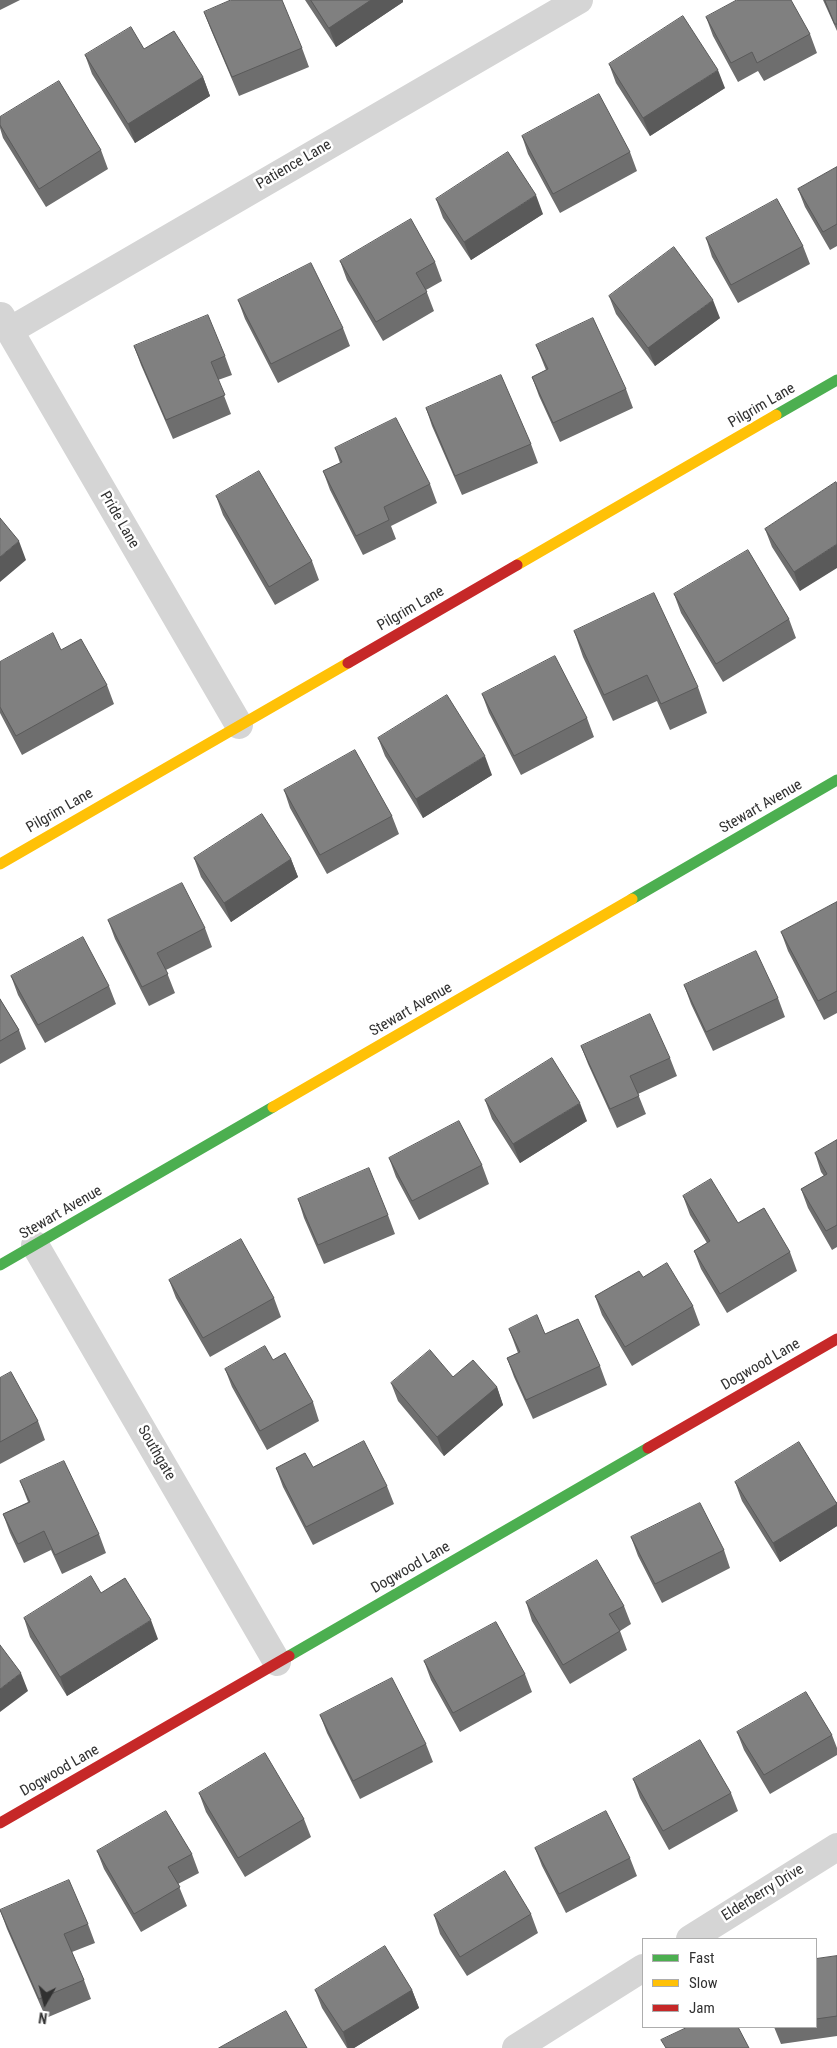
<!DOCTYPE html>
<style>
body{margin:0}
#map{position:relative;width:837px;height:2048px;overflow:hidden;background:#fff;font-family:"Roboto Condensed",sans-serif}
canvas{display:block}
.legend{position:absolute;left:642px;top:1938px;width:175px;height:90px;box-sizing:border-box;background:#fff;border:1px solid #adadad;margin:0;padding:6px 9px;list-style:none;font-size:15px;color:#313131}
.legend li{display:flex;align-items:center;gap:10px;height:25px}
.legend b{width:25px;border:1px solid #adadad}
.north{position:absolute;left:20px;top:1978px;width:50px;height:50px;-webkit-text-stroke:4px #fff;paint-order:stroke;rotate:188deg;font-size:14px;font-weight:700;line-height:20px;text-align:center;color:#313131}
.north::after{content:'';display:block;margin:auto;width:18px;height:22px;background:#313131;clip-path:polygon(50% 0,100% 100%,50% 72%,0 100%)}
</style>
<div id="map">
<canvas width="837" height="2048"></canvas>
<ul class="legend">
<li><b style="height:6px;background:#4caf50"></b>Fast</li>
<li><b style="height:6px;background:#ffc107"></b>Slow</li>
<li><b style="height:6px;background:#c62828"></b>Jam</li>
</ul>
<div class="north">N</div>
</div>
<script>
const context = document.querySelector('canvas').getContext('2d');
context.lineJoin = 'round';
function strokePath(path, color, width, dash) {
  context.strokeStyle = color;
  context.lineWidth = width;
  context.lineCap = dash ? 'butt' : 'round';
  context.setLineDash(dash || []);
  context.stroke(path);
}
function fill(path, color) {
  context.fillStyle = color;
  context.fill(path, 'evenodd');
}
function drawText(font, color, halo, rows, align = 'center') {
  context.font = font + ' "Roboto Condensed",sans-serif';
  context.lineWidth = 5;
  context.setLineDash([]);
  context.textBaseline = 'middle';
  context.strokeStyle = halo;
  context.fillStyle = color;
  for (const [text, x, y, turn = 0] of rows) {
    context.save();
    context.translate(x, y);
    context.rotate((+turn || 0) * Math.PI / 180);
    context.textAlign = isNaN(turn) ? turn : align;
    if (halo) context.strokeText(text, 0, 0);
    context.fillText(text, 0, 0);
    context.restore();
  }
}
strokePath(new Path2D(`
 M1,316L239,725
 M9,331L579,0
 M35,1245L277,1662
 M690,1939L837,1847
 M516,2048L643,1968`), '#d5d5d5', 28);
strokePath(new Path2D(`
 M776,415L837,380
 M632,899L837,780
 M0,1265L273,1107
 M289,1656L648,1448`), '#4caf50', 11);
strokePath(new Path2D(`
 M517,565L776,415
 M0,864L348,663
 M273,1107L632,899`), '#ffc107', 11);
strokePath(new Path2D(`
 M348,663L517,565
 M648,1448L837,1339
 M0,1823L289,1656`), '#c62828', 11);
fill(new Path2D(`
 M0,0H20L0,10Z
 M305,0H403V2L336,47Z
 M823,0H837V31Z
 M204,12L302,48L309,67L239,96L211,30Z
 M706,17L810,34L817,53L764,81L758,71L738,82L713,36Z
 M144,49L203,77L210,96L135,143L92,74L85,55Z
 M609,64L725,88L650,136L616,83Z
 M0,117L101,150L108,169L46,207L3,138L0,128Z
 M522,136L630,152L637,171L560,213L528,154Z
 M837,167V246L830,250L805,207L798,189Z
 M436,199L543,214L471,260L443,218Z
 M706,238L803,246L810,264L738,303L712,257Z
 M340,261L435,262L442,281L426,290L434,311L383,341L347,280Z
 M609,296L720,318L655,366L616,314Z
 M238,300L343,328L350,346L278,383L245,319Z
 M536,345L626,389L633,408L560,442L539,396L532,377L546,370Z
 M134,346L225,356L232,375L218,380L231,414L173,439L141,365Z
 M426,408L531,444L538,463L462,495L432,426Z
 M335,448L430,484L437,503L391,526L396,539L363,555L330,490L323,471L340,463Z
 M836,482L800,591L772,547L765,529Z
 M216,496L312,561L319,580L275,605L223,515Z
 M674,594L789,619L796,638L723,682L681,613Z
 M574,631L698,687L707,713L670,730L657,701L613,721L583,657Z
 M61,650L107,685L114,704L22,755L0,713V662Z
 M482,694L587,718L594,737L521,775L489,713Z
 M378,738L492,775L423,818L385,756Z
 M284,790L392,816L399,834L327,874L290,808Z
 M194,858L291,859L298,877L231,922L201,877Z
 M837,902V1013L824,1020L788,951L781,932Z
 M108,920L205,928L212,947L166,970L175,993L149,1006L115,939Z
 M11,976L109,986L116,1004L45,1043L18,995Z
 M684,985L778,998L785,1017L713,1051L691,1004Z
 M0,999L19,1030L26,1049L0,1064Z
 M581,1046L670,1058L677,1076L638,1094L646,1114L617,1128L588,1064Z
 M485,1100L587,1121L520,1163L492,1119Z
 M837,1140V1247L832,1250L808,1208L801,1189L824,1176L821,1172L815,1153Z
 M389,1158L482,1165L489,1184L419,1220L396,1177Z
 M683,1196L790,1252L797,1271L727,1313L701,1269L694,1251L707,1243L690,1215Z
 M298,1199L388,1215L395,1234L324,1264L304,1218Z
 M643,1277L693,1306L700,1325L632,1366L602,1315L595,1296Z
 M169,1280L274,1298L281,1317L210,1357L176,1298Z
 M509,1329L545,1334L600,1366L607,1385L533,1419L514,1377L507,1358L518,1353Z
 M273,1360L313,1402L319,1421L267,1450L232,1387L225,1369Z
 M453,1377L497,1387L503,1405L444,1456L398,1401L391,1383Z
 M0,1378L38,1421L45,1440L0,1464Z
 M313,1467L387,1486L394,1504L313,1545L283,1487L276,1468Z
 M20,1481L99,1534L106,1553L62,1574L51,1550L24,1563L10,1533L3,1514L28,1502Z
 M735,1482L837,1502V1526L780,1562L742,1501Z
 M631,1537L724,1550L730,1568L662,1603L638,1556Z
 M526,1602L624,1606L631,1624L620,1631L627,1650L570,1684L532,1621Z
 M24,1618L158,1639L67,1696L30,1637Z
 M424,1661L525,1674L532,1692L460,1732L431,1680Z
 M320,1715L426,1744L433,1762L360,1799L327,1733Z
 M737,1732L832,1735L837,1748V1755L770,1794L744,1750Z
 M633,1779L731,1793L738,1811L669,1850L640,1798Z
 M199,1793L304,1819L311,1837L245,1877L206,1812Z
 M535,1848L630,1858L637,1876L566,1913L542,1866Z
 M97,1851L192,1854L199,1873L178,1884L187,1906L141,1932L104,1869Z
 M0,1910L88,1924L95,1943L72,1952L84,1980L91,1999L46,2018L7,1929Z
 M531,1914L538,1933L467,1976L440,1934L434,1915Z
 M837,1956V2036L781,2044L774,2027H816V1959Z
 M315,1990H412L419,2008L354,2048H347L322,2008Z`), '#6e6e6e');
fill(new Path2D(`
 M371,0H403V2L336,47L329,28Z
 M718,70L725,88L650,136L643,118Z
 M203,77L210,96L135,143L128,124Z
 M536,195L543,214L471,260L464,242Z
 M713,300L720,318L655,366L648,348Z
 M19,541L26,560L0,582V557Z
 M837,544V568L800,591L794,572Z
 M485,756L492,775L423,818L416,799Z
 M291,859L298,877L231,922L224,903Z
 M580,1103L587,1121L520,1163L513,1144Z
 M497,1387L503,1405L444,1456L437,1437Z
 M837,1504V1526L780,1562L773,1543Z
 M151,1620L158,1639L67,1696L60,1677Z
 M21,1673L28,1691L0,1712V1689Z
 M412,1990L419,2008L354,2048H348L343,2032Z`), '#5a5a5a');
const building = new Path2D(`
 M231,0H282L302,48L232,77L204,12Z
 M311,0H371L329,28Z
 M737,0H791L810,34L757,63L752,52L731,63L706,17Z
 M825,0H837V24H835Z
 M683,16L718,70L643,118L609,64Z
 M131,27L144,49L174,31L203,77L128,124L85,55Z
 M59,81L101,150L39,189L0,125V117Z
 M599,94L630,152L553,194L522,136Z
 M508,152L536,195L464,242L436,199Z
 M837,167V224L823,232L798,189Z
 M777,199L803,246L731,285L706,238Z
 M411,219L435,262L416,273L427,292L376,322L340,261Z
 M674,247L713,300L648,348L609,296Z
 M311,263L343,328L271,364L238,300Z
 M208,315L225,356L211,362L225,395L166,420L134,346Z
 M593,318L626,389L553,423L532,377L548,369L536,345Z
 M501,375L531,444L455,476L426,408Z
 M396,418L430,484L384,507L389,520L356,536L323,471L342,462L335,448Z
 M259,471L312,561L269,587L216,496Z
 M836,482L837,484V544L794,572L765,529Z
 M0,518L19,541L0,557Z
 M748,550L789,619L716,664L674,594Z
 M654,593L698,687L661,704L647,675L604,695L574,631Z
 M53,633L61,650L81,639L107,685L16,736L0,707V662Z
 M555,656L587,718L514,756L482,694Z
 M447,695L485,756L416,799L378,738Z
 M355,750L392,816L320,855L284,790Z
 M262,814L291,859L224,903L194,858Z
 M182,883L205,928L157,953L168,974L142,987L108,920Z
 M837,902V991L818,1001L781,932Z
 M83,937L109,986L38,1025L11,976Z
 M756,951L778,998L706,1032L684,985Z
 M0,999L19,1030L0,1041Z
 M650,1014L670,1058L630,1076L639,1096L610,1109L581,1046Z
 M552,1058L580,1103L513,1144L485,1100Z
 M459,1121L482,1165L412,1201L389,1158Z
 M837,1140V1225L826,1231L801,1189L827,1174L815,1153Z
 M369,1168L388,1215L318,1245L298,1199Z
 M711,1179L738,1223L764,1208L790,1252L720,1294L694,1251L710,1241L683,1196Z
 M241,1239L274,1298L203,1338L169,1280Z
 M667,1263L693,1306L625,1347L595,1296L639,1271L643,1277Z
 M537,1315L545,1334L578,1319L600,1366L526,1400L507,1358L520,1352L509,1329Z
 M265,1346L273,1360L285,1353L313,1402L260,1431L225,1369Z
 M430,1350L453,1377L473,1360L497,1387L437,1437L391,1383Z
 M11,1372L38,1421L0,1442V1378Z
 M364,1441L387,1486L306,1527L276,1468L305,1453L313,1467Z
 M799,1442L837,1504L773,1543L735,1482Z
 M64,1461L99,1534L55,1555L44,1531L18,1544L3,1514L30,1502L20,1481Z
 M700,1503L724,1550L655,1584L631,1537Z
 M597,1560L624,1606L609,1614L620,1631L563,1665L526,1602Z
 M91,1576L101,1593L125,1578L151,1620L60,1677L24,1618Z
 M496,1622L525,1674L453,1713L424,1661Z
 M0,1645L21,1673L0,1689Z
 M392,1678L426,1744L353,1781L320,1715Z
 M806,1692L832,1735L764,1775L737,1732Z
 M700,1740L731,1793L663,1831L633,1779Z
 M265,1753L304,1819L238,1858L199,1793Z
 M166,1811L192,1854L168,1867L180,1887L134,1914L97,1851Z
 M606,1811L630,1858L559,1894L535,1848Z
 M505,1871L531,1914L460,1957L434,1915Z
 M69,1880L88,1924L64,1934L84,1980L39,1999L0,1910Z
 M385,1946L412,1990L343,2032L315,1990Z
 M837,1956V2016L816,2019V1959Z
 M286,2011L307,2048H219Z
 M688,2027H738L749,2048H666L661,2040Z`);
fill(building, '#808080');
strokePath(building, '#5a5a5a', 1);
drawText('15px', '#313131', '#fff', [
 ["Patience Lane",294,165,-30],
 ["Pilgrim Lane",762,406,-30],
 ["Pride Lane",119,520,60],
 ["Pilgrim Lane",411,609,-30],
 ["Stewart Avenue",761,807,-30],
 ["Pilgrim Lane",60,811,-30],
 ["Stewart Avenue",411,1010,-30],
 ["Stewart Avenue",61,1213,-30],
 ["Dogwood Lane",761,1365,-30],
 ["Southgate",156,1453,60],
 ["Dogwood Lane",411,1568,-30],
 ["Dogwood Lane",60,1771,-30],
 ["Elderberry Drive",763,1893,-32]
]);
</script>
